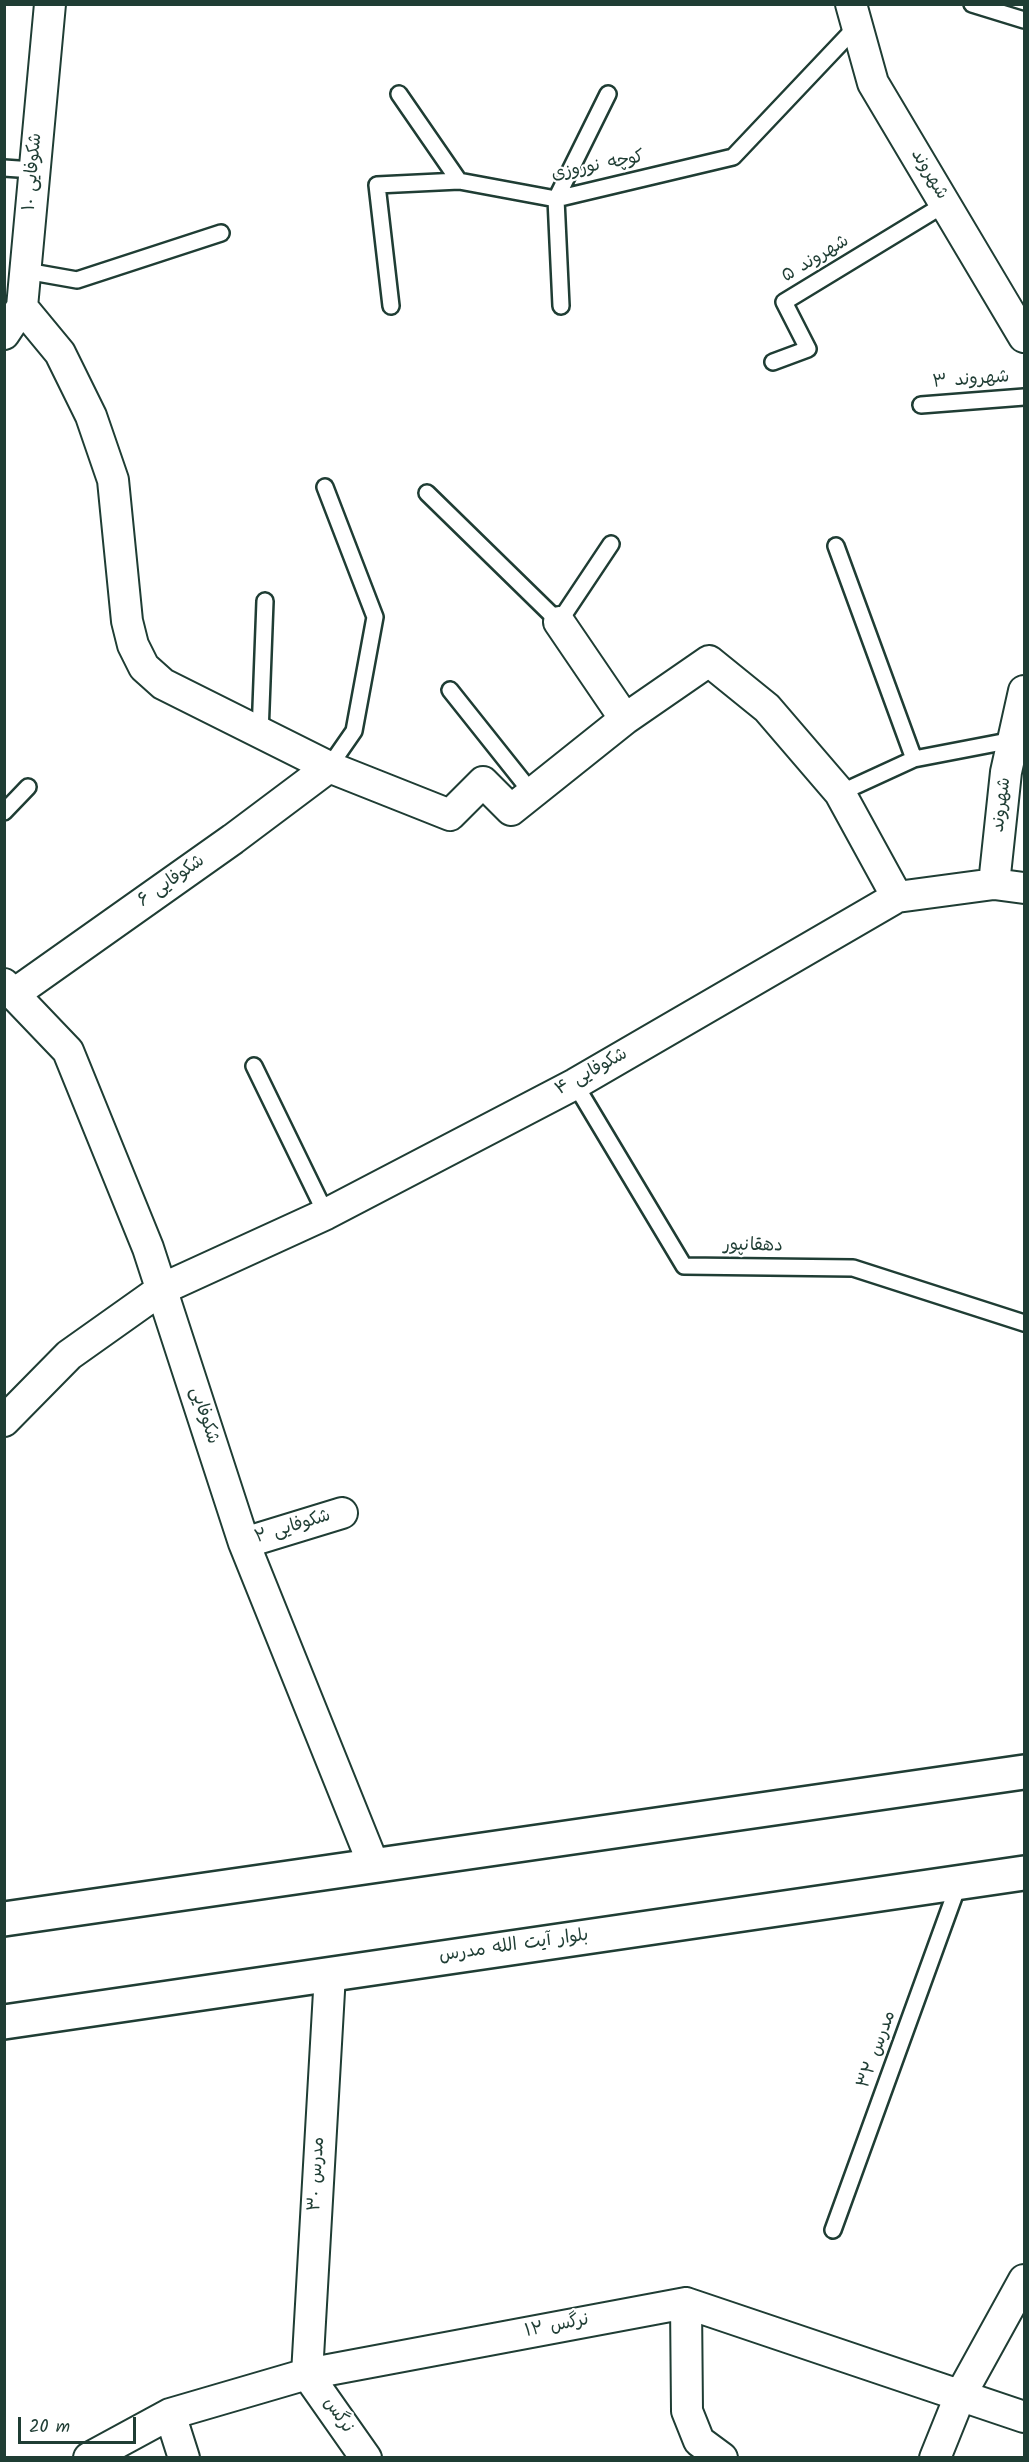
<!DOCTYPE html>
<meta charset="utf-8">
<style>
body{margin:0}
#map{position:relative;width:1029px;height:2462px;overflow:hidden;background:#fff;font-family:Kalam,sans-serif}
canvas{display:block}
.frame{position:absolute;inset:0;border:6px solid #1f3d34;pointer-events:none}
.scale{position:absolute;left:18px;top:2417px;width:118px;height:27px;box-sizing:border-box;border:3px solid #1f3d34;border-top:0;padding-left:8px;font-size:18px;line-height:21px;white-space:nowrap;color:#1f3d34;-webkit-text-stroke:4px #fff;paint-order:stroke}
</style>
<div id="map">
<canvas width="1029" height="2462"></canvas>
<div class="frame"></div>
<div class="scale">20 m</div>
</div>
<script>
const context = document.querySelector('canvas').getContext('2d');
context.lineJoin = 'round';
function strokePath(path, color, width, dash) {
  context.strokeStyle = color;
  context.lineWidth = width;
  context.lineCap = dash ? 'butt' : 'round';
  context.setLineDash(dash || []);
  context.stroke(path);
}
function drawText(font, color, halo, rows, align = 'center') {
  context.font = font + ' Kalam,"Playpen Sans Arabic",sans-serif';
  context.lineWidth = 4.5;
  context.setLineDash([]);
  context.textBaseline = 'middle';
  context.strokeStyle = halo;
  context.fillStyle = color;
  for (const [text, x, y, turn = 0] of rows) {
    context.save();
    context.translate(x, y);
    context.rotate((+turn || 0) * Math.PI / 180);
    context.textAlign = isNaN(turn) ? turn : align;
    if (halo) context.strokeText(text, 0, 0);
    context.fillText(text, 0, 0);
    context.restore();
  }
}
const lane = new Path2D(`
 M972,4L1024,20
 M399,94L459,181
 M4,168L33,170
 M26,271L77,280L221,233
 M391,306L377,185L459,181L556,199L733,157L857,26
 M561,306L556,199L608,94
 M773,362L808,349L784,302L945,204
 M921,405L1024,397
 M325,487L375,617L354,731L329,767
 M427,493L559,622L611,544
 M836,546L914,759
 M450,690L532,793
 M260,734L265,601
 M840,793L914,759L1013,740
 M4,812L28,787
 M254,1066L326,1214
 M575,1084L684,1266L853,1268L1024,1323
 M833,2230L959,1883`);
const street = new Path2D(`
 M851,4L873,83L1024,337
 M22,307L60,353L91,416L113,480L127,621L133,645L144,667L163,684L329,767L450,815L483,782L511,810L625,719L709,661L767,708L840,793L897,897
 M4,334L22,307L50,4
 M559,622L625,719
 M994,884L1006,772L1024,691
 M4,984L68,1051L148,1248L244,1543L374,1866
 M14,994L233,839L329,767
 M4,1421L69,1355L162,1289L326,1214L575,1084L897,897L994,884L1024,888
 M244,1543L342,1513
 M330,1974L307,2374L366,2458
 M686,2303L687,2411L699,2441L722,2458
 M170,2414L184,2458
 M89,2458L170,2414L307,2374L686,2303L1024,2417
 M935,2458L960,2396L1024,2280`);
const secondary = new Path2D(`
 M4,1919L1024,1772
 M4,2022L1024,1873`);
strokePath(lane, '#1f3d34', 20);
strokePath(street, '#1f3d34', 34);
strokePath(secondary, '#1f3d34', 38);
strokePath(lane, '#fff', 15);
strokePath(street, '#fff', 30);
strokePath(secondary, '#fff', 33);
drawText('18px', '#1f3d34', '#fff', [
 ["کوچه نوروزی",598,167,-11],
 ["شکوفایی ۱۰",34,172,-85],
 ["شهروند",928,175,59],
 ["شهروند ۵",816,260,-31],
 ["شهروند ۳",971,381,-4],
 ["شهروند",1003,805,-83],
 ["شکوفایی ۶",172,882,-35],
 ["شکوفایی ۴",592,1073,-29],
 ["دهقانپور",753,1247,1],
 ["شکوفایی",203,1416,72],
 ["شکوفایی ۲",293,1528,-17],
 ["بلوار آیت الله مدرس",514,1947,-8],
 ["مدرس ۳۲",878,2050,-70],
 ["مدرس ۳۰",318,2174,-87],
 ["نرگس ۱۲",557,2327,-11],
 ["نرگس",337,2416,55]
]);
</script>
